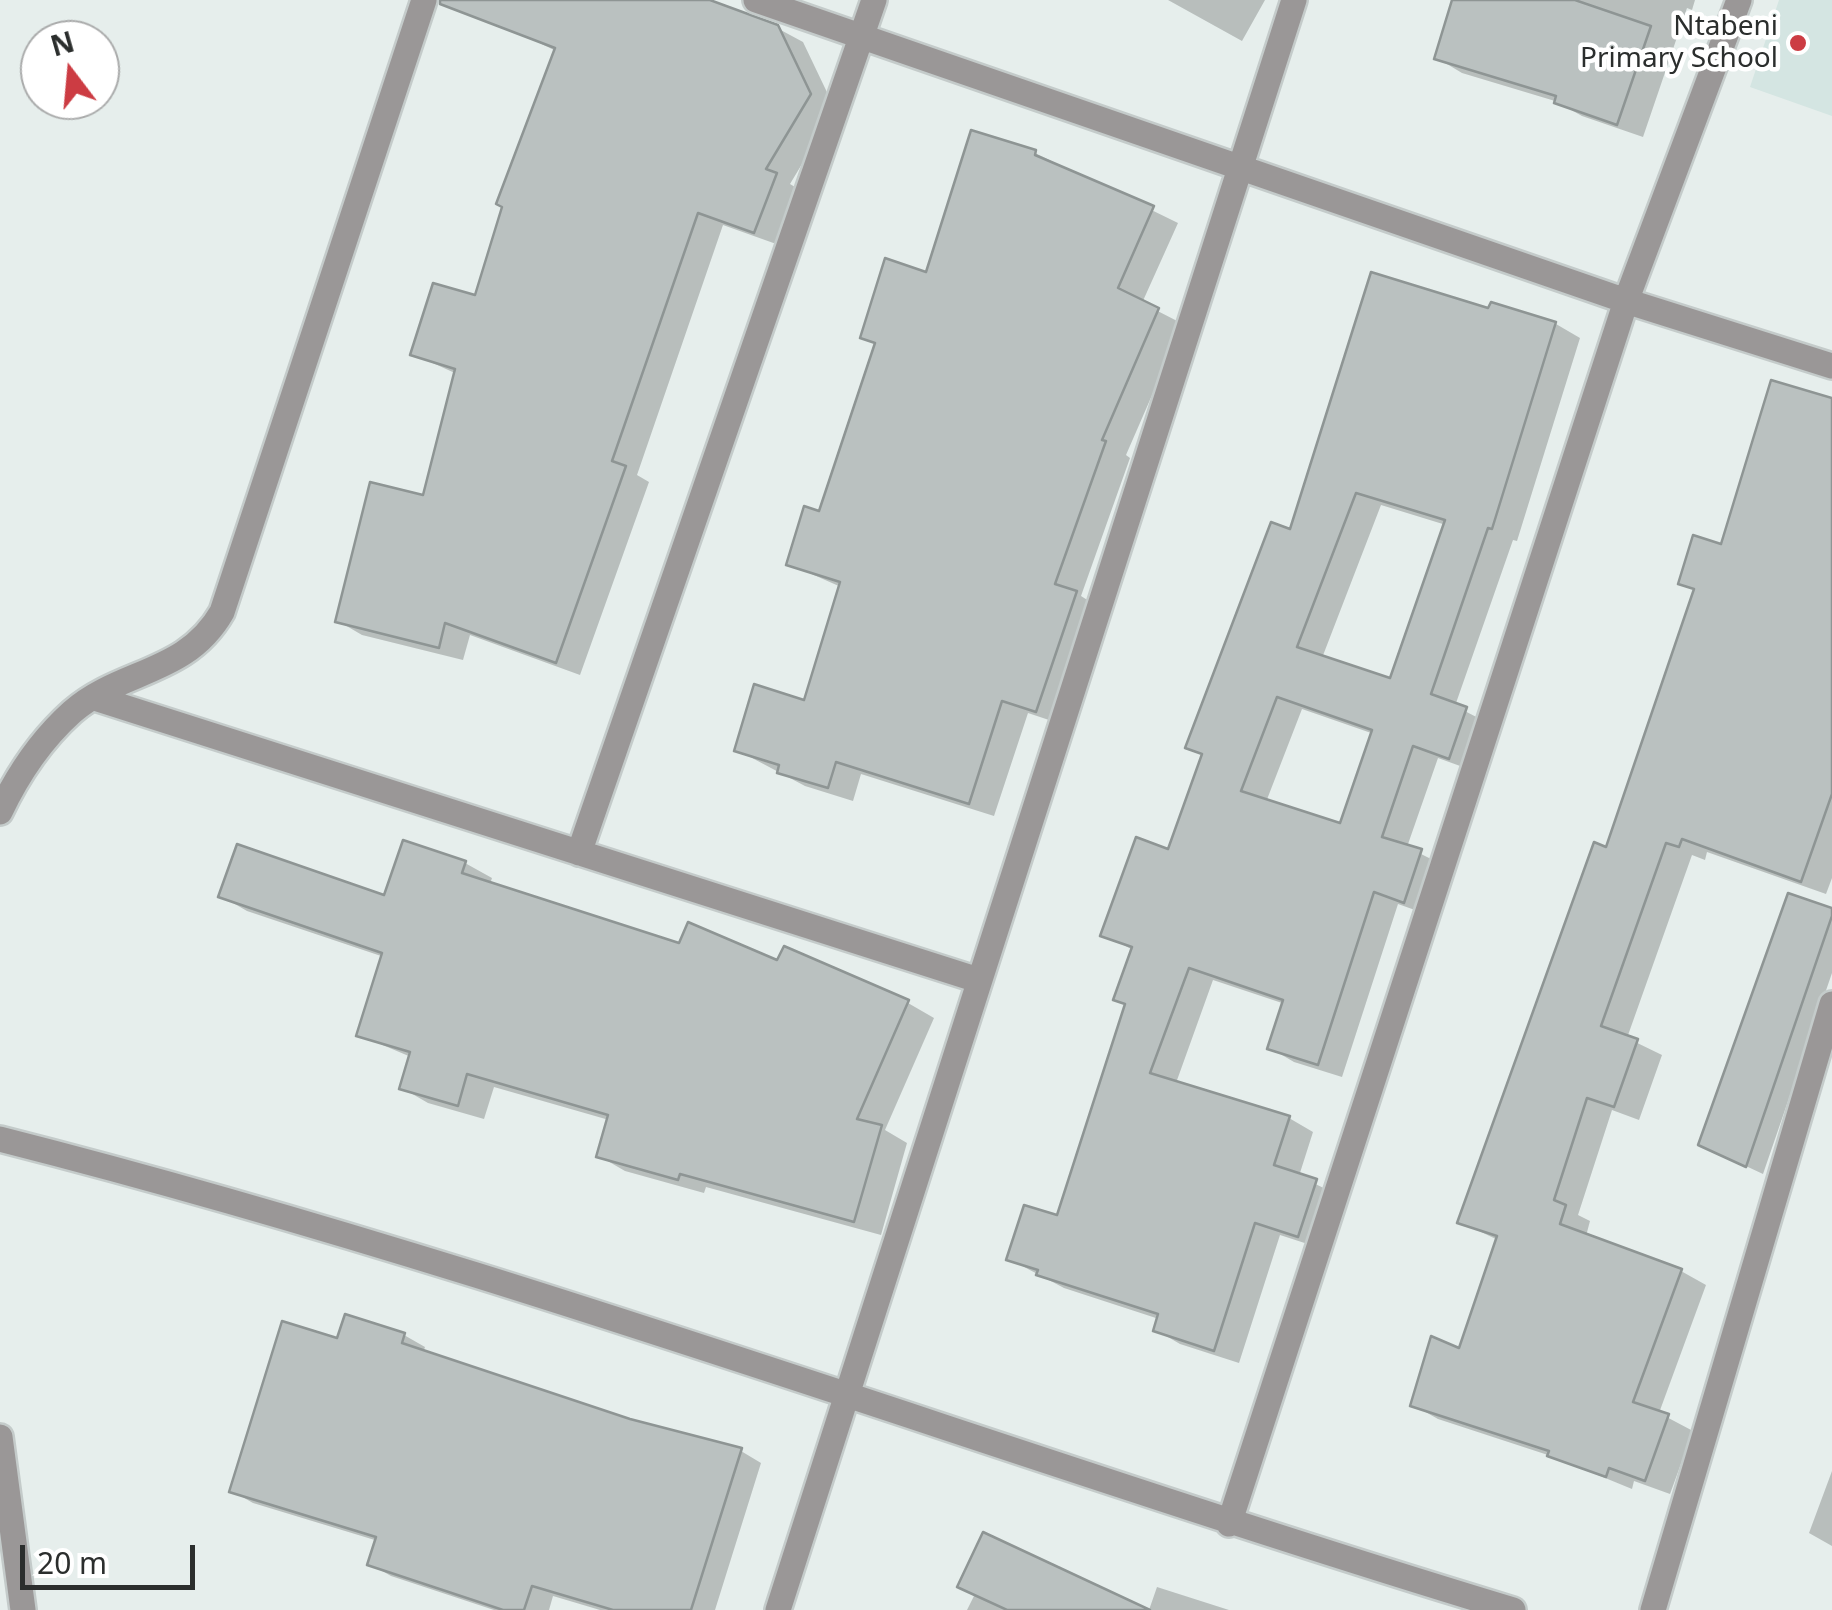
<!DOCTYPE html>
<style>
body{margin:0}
#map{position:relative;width:1832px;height:1610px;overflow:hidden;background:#e6eeec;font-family:"Noto Sans",sans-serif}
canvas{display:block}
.north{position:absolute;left:20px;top:20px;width:100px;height:100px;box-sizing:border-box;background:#fff;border:2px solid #aaabab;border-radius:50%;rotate:344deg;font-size:28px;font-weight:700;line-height:40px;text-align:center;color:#2b2e2d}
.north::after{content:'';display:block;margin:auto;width:35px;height:45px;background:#cc3c43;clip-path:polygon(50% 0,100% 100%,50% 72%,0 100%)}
.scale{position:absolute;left:20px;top:1545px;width:175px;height:45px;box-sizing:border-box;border:5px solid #2b2e2d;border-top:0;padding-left:12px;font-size:30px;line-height:35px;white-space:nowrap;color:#2b2e2d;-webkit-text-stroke:8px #fff;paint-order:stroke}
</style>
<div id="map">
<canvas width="1832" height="1610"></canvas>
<div class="north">N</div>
<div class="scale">20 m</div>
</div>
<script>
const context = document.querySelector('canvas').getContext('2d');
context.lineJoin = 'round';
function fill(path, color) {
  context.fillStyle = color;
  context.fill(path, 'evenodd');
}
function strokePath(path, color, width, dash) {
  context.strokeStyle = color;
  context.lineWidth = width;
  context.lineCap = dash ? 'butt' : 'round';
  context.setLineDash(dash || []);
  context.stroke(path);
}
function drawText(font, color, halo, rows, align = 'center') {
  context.font = font + ' "Noto Sans",sans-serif';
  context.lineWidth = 9;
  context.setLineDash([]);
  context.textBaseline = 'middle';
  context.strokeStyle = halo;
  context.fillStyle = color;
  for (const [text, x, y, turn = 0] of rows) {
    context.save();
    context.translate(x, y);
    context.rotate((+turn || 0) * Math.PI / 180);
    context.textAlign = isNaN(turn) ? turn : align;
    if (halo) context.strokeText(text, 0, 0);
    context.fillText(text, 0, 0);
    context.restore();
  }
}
fill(new Path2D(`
 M1779,0H1832V116L1750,87Z`), '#d4e5e2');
fill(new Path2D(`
 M534,0H701L777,28L803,42L835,109L790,184L800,190L779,245L723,225L637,475L649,482L580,675L470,635L463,660L362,635L338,621L424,498L457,374L413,354L477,298L556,51L511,29Z
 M1168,0H1265L1242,41Z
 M1455,0H1695L1692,10L1687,8L1643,137L1582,116L1555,101L1462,73L1437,58Z
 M1035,153L1178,223L1142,303L1183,324L1126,455L1130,458L1081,596L1100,608L1061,724L1028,713L994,816L861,774L853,801L805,786L737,750L805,703L841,587L789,564L821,514L876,345L863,337L928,275Z
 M1492,305L1556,324L1580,338L1517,541L1513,540L1455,706L1490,724L1474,771L1438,758L1407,847L1445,866L1429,915L1398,904L1342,1077L1294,1062L1270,1048L1285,1004L1213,980L1176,1083L1289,1118L1313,1132L1299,1176L1340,1196L1323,1249L1280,1235L1239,1363L1180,1344L1156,1330L1159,1319L1064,1288L1009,1259L1059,1219L1127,1005L1133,950L1103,934L1169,852L1204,756L1188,747L1292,532ZM1381,505L1446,525L1391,681L1322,658ZM1302,709L1374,734L1342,826L1266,802Z
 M1832,400V878L1826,894L1707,852L1705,860L1692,855L1627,1038L1662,1055L1639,1120L1612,1110L1578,1215L1590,1221L1586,1236L1681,1271L1706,1285L1659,1413L1693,1431L1670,1494L1634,1481L1632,1489L1554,1457L1438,1419L1413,1405L1461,1352L1498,1240L1460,1222L1608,850L1696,591L1681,583L1723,547Z
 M405,843L465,863L492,878L490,884L680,946L779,964L908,1003L934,1018L885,1130L907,1143L881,1235L706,1187L704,1193L625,1171L599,1156L609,1120L494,1087L484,1119L428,1103L402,1088L411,1057L359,1035L384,957L247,911L221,896L385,898Z
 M1832,911V973L1763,1174L1718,1153Z
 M404,1335L425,1347L423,1353L629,1422L741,1451L761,1463L715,1610H600L553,1596L549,1610H494L391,1576L370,1564L378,1541L253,1503L232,1491L339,1341Z
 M1832,1471V1546L1809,1533Z
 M1157,1587L1229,1610H1149Z
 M975,1594L1096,1610H967Z`), '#0003');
const building = new Path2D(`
 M440,0H710L778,25L811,94L766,169L777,173L754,233L698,213L612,461L626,466L556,663L445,623L439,648L335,622L370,482L423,495L455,369L410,355L433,283L475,295L502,207L496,204L555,48L440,4Z
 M1452,0H1575L1651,26L1617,125L1554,103L1556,96L1434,59Z
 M971,130L1036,150L1035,155L1154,206L1118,288L1159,308L1102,440L1106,441L1055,584L1077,591L1036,712L1002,701L969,804L836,762L828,788L777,773L779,765L734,751L754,684L804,700L840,582L786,565L804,506L819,511L875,343L860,338L885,258L926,272Z
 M1371,272L1488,308L1491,302L1556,322L1492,529L1488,528L1431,694L1467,707L1449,759L1413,746L1382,837L1422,849L1404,903L1374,892L1318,1065L1267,1049L1283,1000L1189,968L1150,1073L1290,1116L1274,1165L1317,1179L1298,1237L1255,1223L1214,1351L1153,1331L1158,1314L1036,1275L1038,1270L1006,1260L1024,1205L1057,1215L1125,1004L1113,1000L1132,947L1100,936L1136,837L1168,849L1202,754L1185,748L1271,522L1290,529ZM1356,493L1445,520L1390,678L1297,647ZM1277,697L1372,730L1340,823L1241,791Z
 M1771,380L1832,398V794L1801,882L1682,839L1679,847L1666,843L1601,1026L1638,1039L1614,1107L1587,1098L1554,1200L1566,1205L1560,1224L1682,1269L1633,1402L1669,1414L1645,1481L1609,1468L1606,1477L1547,1456L1549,1451L1410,1406L1431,1336L1459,1348L1497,1236L1457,1223L1594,842L1606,847L1694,589L1678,584L1693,535L1721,544Z
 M403,840L466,861L462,873L679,943L688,922L777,960L784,946L909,1000L857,1119L882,1125L854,1222L680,1174L678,1180L596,1157L608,1115L467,1074L458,1106L399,1089L410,1052L356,1036L382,953L218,897L237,844L384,895Z
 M1788,893L1832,908V916L1746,1167L1698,1145Z
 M345,1314L405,1333L402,1343L630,1419L742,1448L691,1610H613L532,1586L524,1610H503L367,1565L376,1537L229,1492L282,1321L337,1338Z
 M983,1532L1150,1610H1007L957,1587Z`);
fill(building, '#bac1c0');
strokePath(building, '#8e9594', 2.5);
const minor = new Path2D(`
 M756,0L1626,301L1832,366
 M95,698L978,980
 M0,812C17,776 42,739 72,712C121,669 186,675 222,612L424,0
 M579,853L874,0
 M0,1139C512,1269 1008,1457 1513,1610
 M0,1437L23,1610
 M1229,1524L1626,301L1739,0
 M778,1610L1294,0
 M1653,1610L1832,1004`);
strokePath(minor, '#c4cbca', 30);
strokePath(minor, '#9a9797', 25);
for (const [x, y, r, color] of [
 [1798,43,10,"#cc3c43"]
]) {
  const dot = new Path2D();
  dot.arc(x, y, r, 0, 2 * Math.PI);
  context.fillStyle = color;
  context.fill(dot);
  strokePath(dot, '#fff', 4);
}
drawText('28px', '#2b2e2d', '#fff', [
 ["Ntabeni",1778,27],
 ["Primary School",1778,59]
], 'right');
</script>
